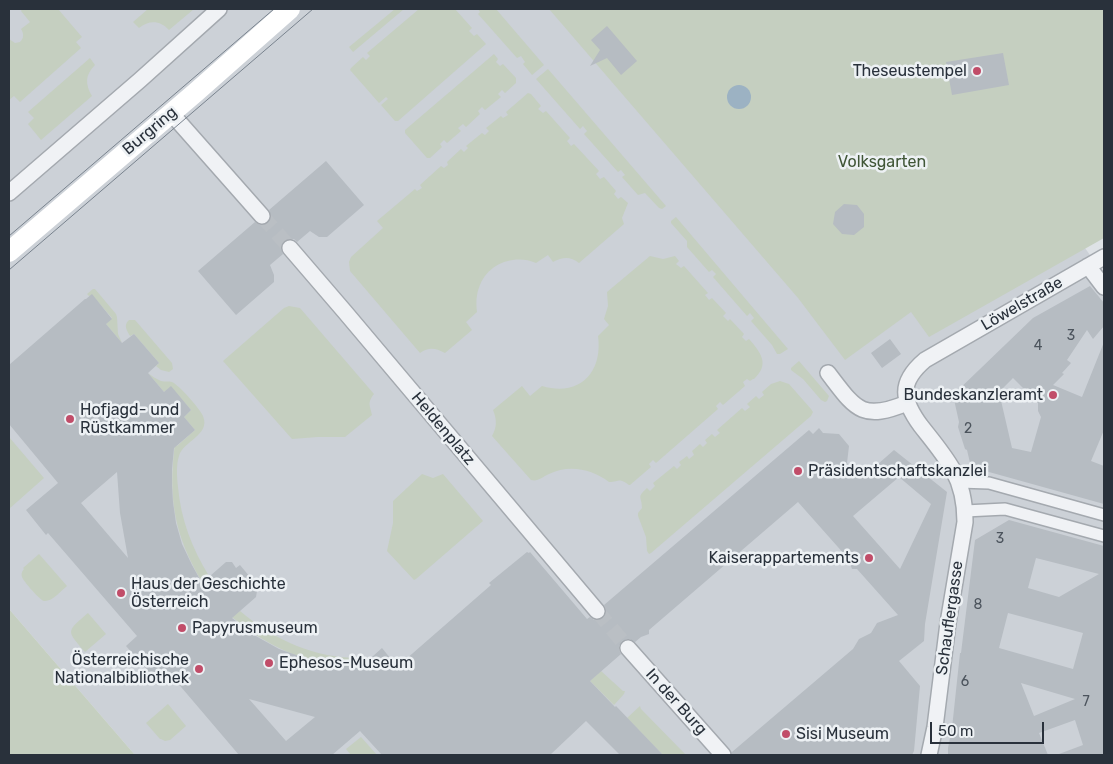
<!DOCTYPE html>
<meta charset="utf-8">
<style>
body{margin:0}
#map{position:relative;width:1113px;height:764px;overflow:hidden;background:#dee2e6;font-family:Rubik,sans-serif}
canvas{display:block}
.frame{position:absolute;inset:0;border:10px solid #29313b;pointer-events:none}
.scale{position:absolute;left:930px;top:722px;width:114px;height:22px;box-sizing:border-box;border:2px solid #29313b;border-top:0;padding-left:6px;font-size:15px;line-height:18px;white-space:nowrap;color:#29313b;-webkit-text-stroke:4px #edf1f4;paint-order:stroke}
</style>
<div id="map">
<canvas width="1113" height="764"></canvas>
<div class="frame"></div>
<div class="scale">50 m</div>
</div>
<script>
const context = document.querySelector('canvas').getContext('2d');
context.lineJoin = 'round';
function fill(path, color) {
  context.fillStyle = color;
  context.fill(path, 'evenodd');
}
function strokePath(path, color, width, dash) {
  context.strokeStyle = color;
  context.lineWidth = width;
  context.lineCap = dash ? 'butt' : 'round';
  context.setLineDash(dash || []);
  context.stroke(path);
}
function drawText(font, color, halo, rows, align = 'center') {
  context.font = font + ' Rubik,sans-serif';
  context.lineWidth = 5;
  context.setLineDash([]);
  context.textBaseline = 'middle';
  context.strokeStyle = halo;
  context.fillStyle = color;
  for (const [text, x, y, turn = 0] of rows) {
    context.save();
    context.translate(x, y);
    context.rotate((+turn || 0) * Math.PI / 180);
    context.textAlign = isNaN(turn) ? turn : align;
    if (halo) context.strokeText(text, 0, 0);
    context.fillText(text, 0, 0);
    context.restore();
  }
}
fill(new Path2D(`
 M9,9H1104L1085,248L1104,275V755H135L9,609Z`), '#ccd1d7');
fill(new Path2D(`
 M22,9H58L82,37L76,42L81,48L20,102L14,96L9,100V39L15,43L20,42C24,38 24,34 21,29L30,22L21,11Z
 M148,9H194L169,30C160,20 149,20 139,28L133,22Z
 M395,9H404L353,52L349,47Z
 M419,9H455L472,28L469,31L474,36L477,34L486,44L398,121H395L381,105L388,99L386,97L379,103L350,70L351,68L363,57L366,60L370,56L367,53Z
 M478,9H496L544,65L532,75L523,64L525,62L521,56L517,58L478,14L480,12Z
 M549,9H1104V238L929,337L911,312L845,360L798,298Z
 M494,54L498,59L496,62L500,66L503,64L516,78V83L505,93L502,90L498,94L501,97L485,110L482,107L478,111L480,114L466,127L463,124L458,128L461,131L447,143L444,140L440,144L442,147L430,158H427L405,133V130Z
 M90,58L95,65C85,75 85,84 92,96L41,140L28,124L34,118L28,112Z
 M548,69L666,206L662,209L659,208L645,193L638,195L622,177L625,175L621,170L618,172L584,134L587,131L583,126L580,129L536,79Z
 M528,93L531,94L541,106L538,109L543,113L546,111L570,138L567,141L571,146L574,144L599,171L596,174L600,179L604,177L616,191L614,194L618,199L621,197L628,203L622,218L624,224L579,263C570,256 563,257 553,262L548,255L536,263C515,254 489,263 480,285C476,294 476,303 477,312L466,322L472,330L445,353C435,348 429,347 420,353L350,271L349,262L351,257L383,228L377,221L415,189L417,191L422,188L420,185L441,166L444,168L448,165L447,162L461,149L464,152L468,148L466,146L482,133L485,135L489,131L486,128L501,116L503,118L508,115L506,112Z
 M676,217L788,349L780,354H777L772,345L751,321L754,318L750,313L747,316L713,277L716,274L712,270L709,272L687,247V241L671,223V221Z
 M650,256L663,259L675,256L679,261L676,264L681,268L684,266L708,293L705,295L709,300L712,298L726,313L723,316L728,321L730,319L744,334L742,337L746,341L749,339C761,353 770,364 754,379H753L750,381L747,379L743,382L745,386L723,405L720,402L716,406L718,409L656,463L653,460L649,464L651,467L630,485H629C618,477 620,482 609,482C592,469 569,464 549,474C542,477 538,482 531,480L492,436C497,427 497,420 493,410L522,386L530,396L542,386C579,397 603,373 598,336L609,325L604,319L608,306L607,292Z
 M93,289H95L116,314L117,317L118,334L122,343L106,324L112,318L92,295L90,297L87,294Z
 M289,306L300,308L374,394C367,403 370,405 372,415L345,437H318L292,439L223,361L284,308Z
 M129,320H135L172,363L173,369L169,372L161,370L156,366L159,363L134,334L130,336C127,331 123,325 129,320Z
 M799,361L829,396L827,401L825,402L821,400L803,379L791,370V368Z
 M148,373C152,376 156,379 161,381C165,382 169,381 172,382C179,385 200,409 203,416C211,435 183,441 179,456C176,465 177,477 178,487C181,520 192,548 209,576L202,582C174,534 168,499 175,443L177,446L195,430L184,417L191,410L171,387L164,392Z
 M780,381L789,384L811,409L813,412L811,416L651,553L649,554L647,551L646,537L638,516V513L642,508C642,496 636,498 647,488L650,491L655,486L653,483L674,466L677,469L681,465L679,462L687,456L689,459L694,455L692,451L700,444L703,447L707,443L705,440L712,434L715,437L720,433L717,430L742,408L745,411L750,407L747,404L756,396L759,399L764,395L762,392L771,384Z
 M9,437L44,478L9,509Z
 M422,474L433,478L443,474L483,521L416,579L414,580L387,551L393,523V501Z
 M39,554L67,586C61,591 52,602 44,601C40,600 26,584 23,579C21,576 21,572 24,569L23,568Z
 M9,609L135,755H9Z
 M240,611C276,641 314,658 361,658L364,656L368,661L366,666C357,666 347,666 338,665C298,661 263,643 232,617Z
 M88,613L106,634L85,652C66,630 66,632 88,613Z
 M601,671L623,691H625L624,694L614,705L590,681Z
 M168,704L186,726L170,740L165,741L161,739H160L146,723Z
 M640,706L641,709L686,755H663L627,718Z
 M361,737L377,755H351L346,749Z`), '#c5cfc0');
fill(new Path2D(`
 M727 97a12 12 0 1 1 24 0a12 12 0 1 1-24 0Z`), '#9cb2c3');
fill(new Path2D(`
 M607,26L637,61L621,75L607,58L590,66L600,50L591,40Z
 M1003,53L1009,85L952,95L946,62Z
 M326,161L364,205L327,237H319L310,231L297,242L294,239H289L284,241L281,245V249L283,254L270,265L274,275V282L236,315L198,271L255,222L260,225H263L268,223L271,218V215L269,210Z
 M844,204L857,205L864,214V227L854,235L842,234L833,224L835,212Z
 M1090,286L1104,303V326L1093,339L1087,330L1067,360L1071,363L1062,373L1064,374L1053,385L1082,397L1104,342V430L1091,461L1104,466V504L971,467L967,450L965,449L958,427L959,422L953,395L1033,318ZM1013,378L1038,403V411L1041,417L1031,452L1012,448L999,392Z
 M92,294L112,319L106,324L122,343L134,334L159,363L148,373L164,392L171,386L191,410L184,417L195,430L174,448L172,469V486L173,502L176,523L182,544L192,565L202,583L226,562H232L236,568L240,565L255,583L252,586L257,591L256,597L232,618L254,635L279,649L316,662L339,666H362L382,648L395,664L403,658L405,660L491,585L489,583L527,552L529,553L530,552L587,619L590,617L594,620H599L603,618L606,614V609L604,605L809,430L813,434L819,428L823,433L839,434L849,446L847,463L861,479L894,450L947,492L925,624L924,641L899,661L920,686L914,751L912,755H732V752L853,649L859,639L871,633L877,623L898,615L857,569H852L849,561L843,559L845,555L798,502L649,630V634L641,637L635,642L630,639H626L622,641L619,646V650L621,654L590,681L615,707L616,706L663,755H620L586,721L550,755H382L360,731L332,755H239L170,674L159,683L126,646L137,636L48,533L46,535L26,510L58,483L9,424V365L85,299H86ZM117,472L120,513L128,558L81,503ZM899,477L931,504L900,569L853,516ZM249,699L315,717L286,741Z
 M890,339L901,354L882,368L871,353Z
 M1009,520L1104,546V755H1059V754L1083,745L1075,720L1039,733L1048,755H948V748L952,728L960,653H961L975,540ZM1036,558L1099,574L1059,597L1028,588ZM1008,613L1083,633L1073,669L999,648ZM1021,683L1075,699L1034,716Z`), '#b6bcc2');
strokePath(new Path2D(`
 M262,216L290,248
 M597,611L628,648`), '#babfc4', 15, [15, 8]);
const pedestrian = new Path2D(`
 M959,482L989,483L1104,515
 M965,511L1005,509L1104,536`);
const minor = new Path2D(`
 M171,113L262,216
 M9,193L140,80L219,9
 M290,248L345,312L597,611
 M1088,266L1104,287
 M828,373C855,408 861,422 907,403
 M628,648L723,755
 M929,755L935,727L948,623L965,522C965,503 962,486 953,470C944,454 932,440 921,426C902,400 898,383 925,360L1104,257`);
strokePath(pedestrian, '#a4a9af', 14);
strokePath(minor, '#a4a9af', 18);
strokePath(pedestrian, '#f0f2f5', 11);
strokePath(minor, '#f0f2f5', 15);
strokePath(new Path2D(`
 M9,252L195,93L290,9`), '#fff', 20);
strokePath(new Path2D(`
 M9,236L274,9
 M9,270L313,9`), '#79838e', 1);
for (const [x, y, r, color] of [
 [977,71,5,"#c14d69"],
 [1053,395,5,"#c14d69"],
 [70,419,5,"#c14d69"],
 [798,471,5,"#c14d69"],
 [869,558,5,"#c14d69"],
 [121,593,5,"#c14d69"],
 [182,628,5,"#c14d69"],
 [269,663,5,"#c14d69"],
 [199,669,5,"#c14d69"],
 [786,734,5,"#c14d69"]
]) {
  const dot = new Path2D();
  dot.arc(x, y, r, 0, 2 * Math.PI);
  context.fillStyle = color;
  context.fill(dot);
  strokePath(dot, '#edf1f4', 2);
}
drawText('14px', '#4c545d', null, [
 ["3",1071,336],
 ["4",1038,346],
 ["2",968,429],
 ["3",1000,539],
 ["8",978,605],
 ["6",965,682],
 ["7",1086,702]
]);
drawText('16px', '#29313b', '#edf1f4', [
 ["Theseustempel",967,71,"right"],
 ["Bundeskanzleramt",1043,395,"right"],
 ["Hofjagd- und",80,410],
 ["Rüstkammer",80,428],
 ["Präsidentschaftskanzlei",808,471],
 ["Kaiserappartements",859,558,"right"],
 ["Haus der Geschichte",131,584],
 ["Österreich",131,602],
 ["Papyrusmuseum",192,628],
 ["Österreichische",189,660,"right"],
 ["Nationalbibliothek",189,678,"right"],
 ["Ephesos-Museum",279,663],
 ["Sisi Museum",796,734]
], 'left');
drawText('16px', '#29313b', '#edf1f4', [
 ["Burgring",150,131,-40],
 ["Löwelstraße",1022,304,-30],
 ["Heldenplatz",443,429,50],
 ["Schauflergasse",950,618,-82],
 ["In der Burg",676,702,48]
]);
drawText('16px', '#405637', '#edf1f4', [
 ["Volksgarten",882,162]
]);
</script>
